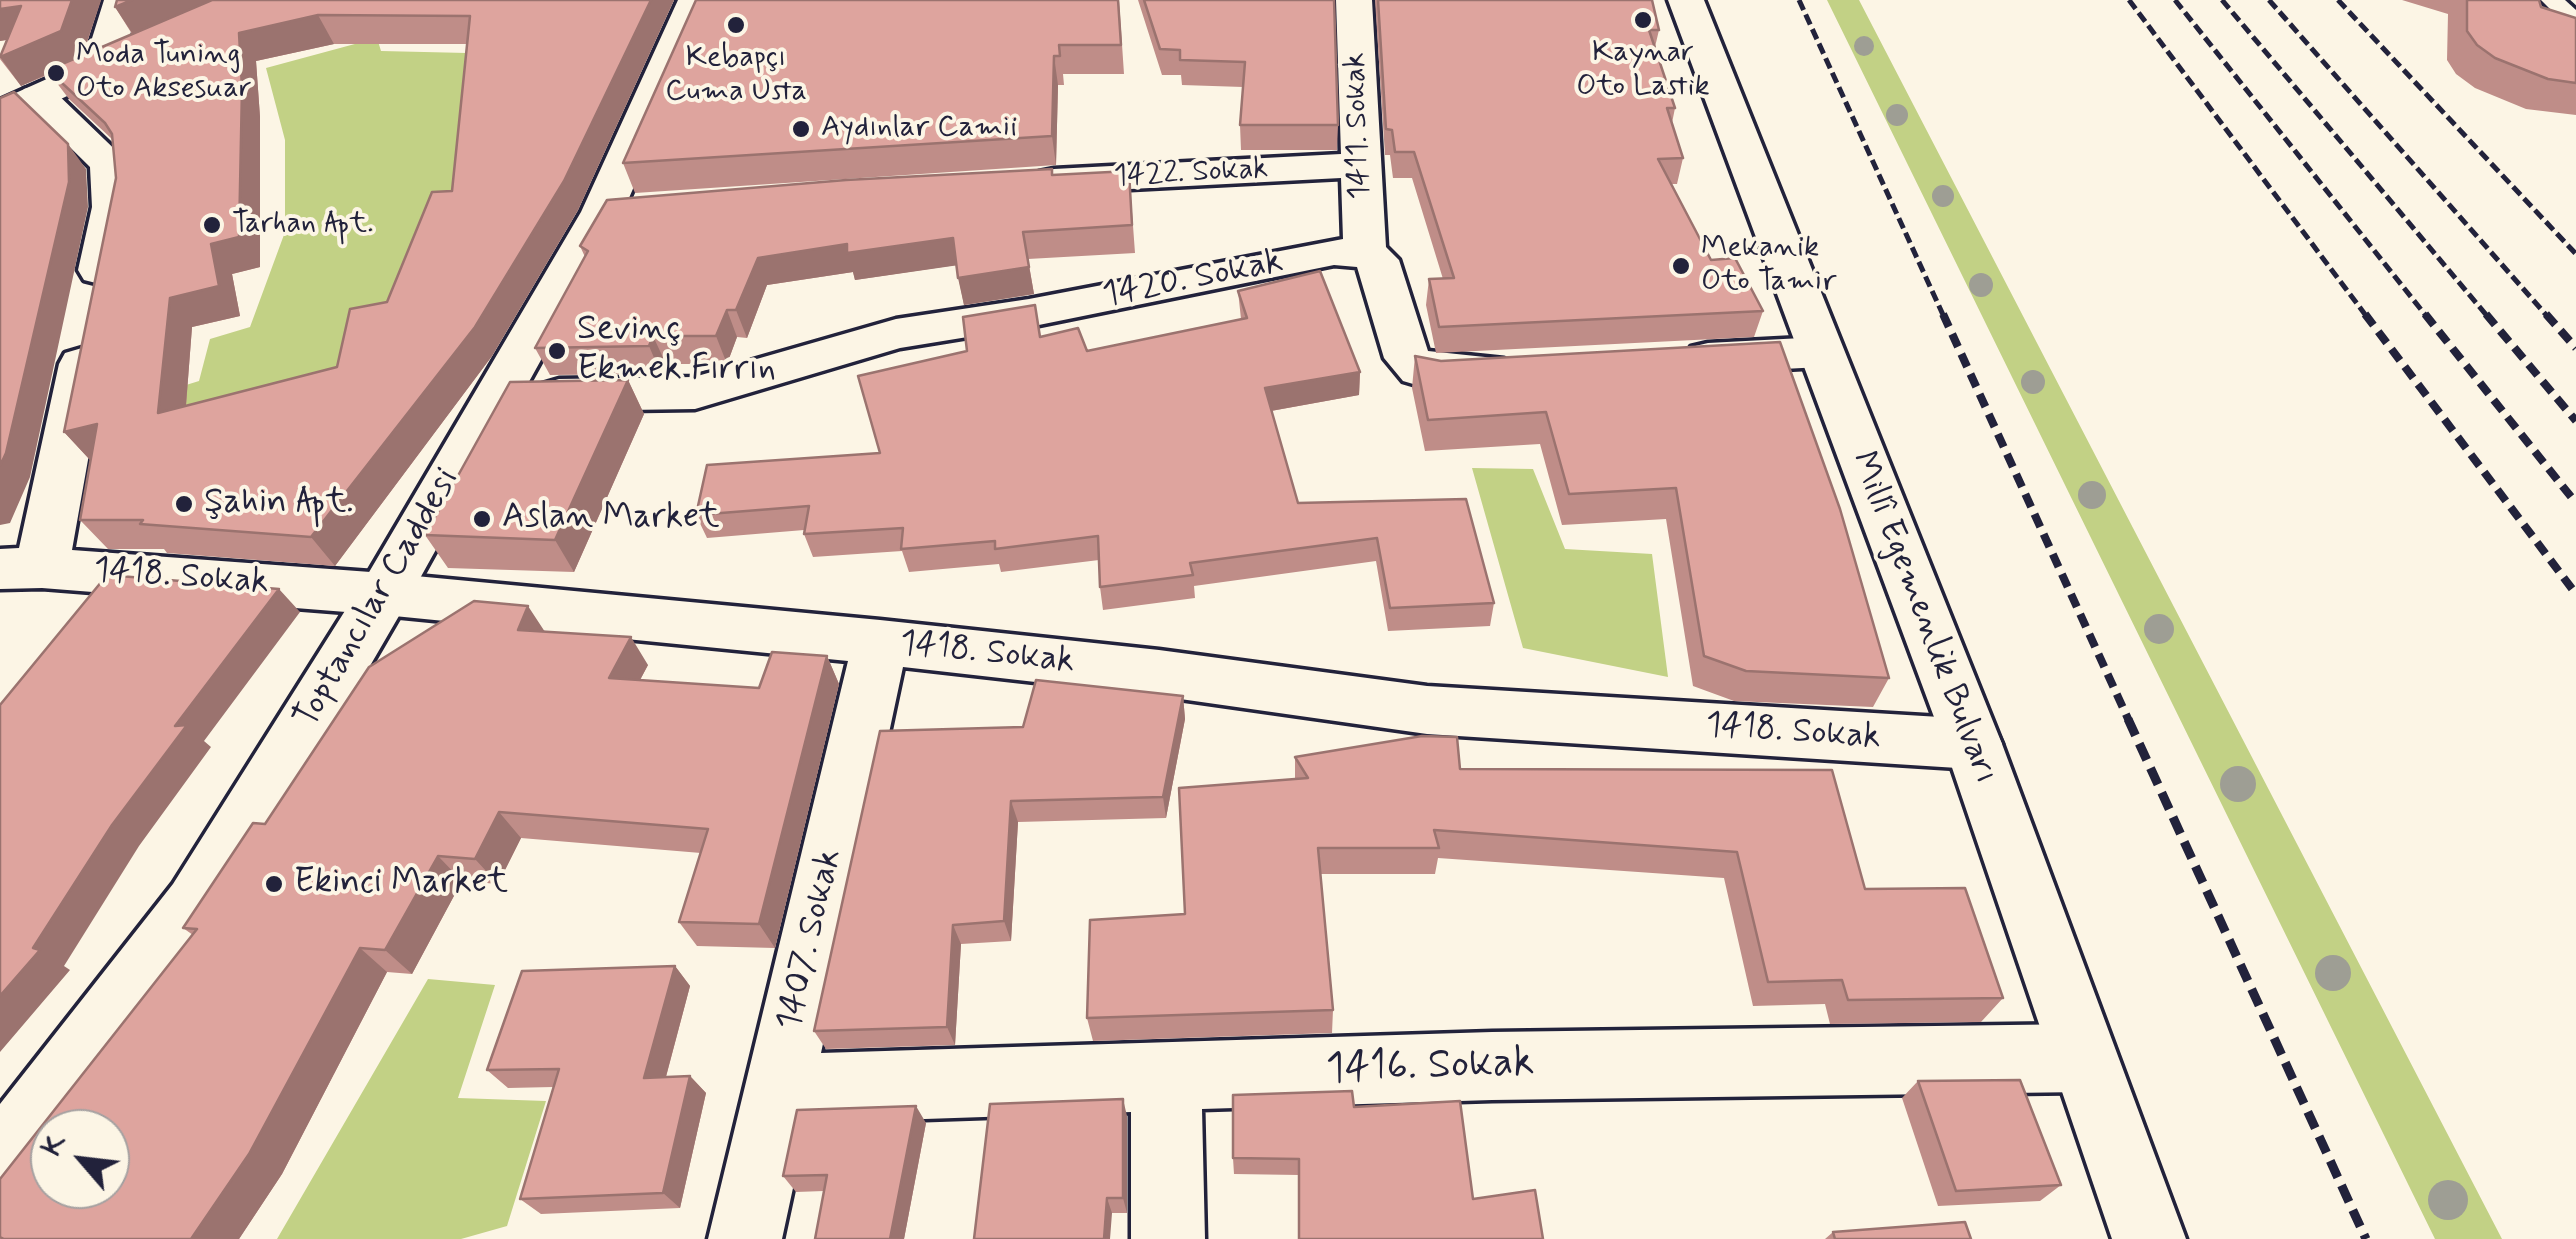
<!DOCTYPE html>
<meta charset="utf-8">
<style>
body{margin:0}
#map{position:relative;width:2576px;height:1239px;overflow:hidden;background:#fcf5e5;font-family:Mynerve,sans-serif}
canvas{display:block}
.north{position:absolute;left:30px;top:1109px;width:100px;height:100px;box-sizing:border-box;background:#fcf5e5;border:2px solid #a5a1a1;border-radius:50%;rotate:298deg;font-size:28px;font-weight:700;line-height:40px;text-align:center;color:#22223b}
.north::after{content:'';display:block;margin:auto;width:35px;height:45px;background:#22223b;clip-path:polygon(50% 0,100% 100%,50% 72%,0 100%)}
</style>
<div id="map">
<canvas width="2576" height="1239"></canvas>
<div class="north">K</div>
</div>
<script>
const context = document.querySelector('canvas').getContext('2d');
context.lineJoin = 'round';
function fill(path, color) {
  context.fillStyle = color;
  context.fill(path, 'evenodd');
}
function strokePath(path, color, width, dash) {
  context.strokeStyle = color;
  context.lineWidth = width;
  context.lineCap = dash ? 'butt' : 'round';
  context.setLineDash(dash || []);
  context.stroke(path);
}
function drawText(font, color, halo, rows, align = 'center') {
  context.font = font + ' Mynerve,sans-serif';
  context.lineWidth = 8;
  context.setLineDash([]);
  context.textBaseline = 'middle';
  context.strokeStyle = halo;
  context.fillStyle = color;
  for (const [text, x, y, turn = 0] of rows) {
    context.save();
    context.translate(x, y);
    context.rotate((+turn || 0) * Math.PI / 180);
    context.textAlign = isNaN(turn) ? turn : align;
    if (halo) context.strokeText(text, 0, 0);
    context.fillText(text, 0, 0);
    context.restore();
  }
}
fill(new Path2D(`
 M1827,0H1859L2502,1239H2435Z
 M377,38L381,51L510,54L490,147L326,446L102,411L199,381L210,339L250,327L285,232V140L266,68Z
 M1472,468L1533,469L1565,549L1652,554L1668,677L1523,648Z
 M428,979L495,985L458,1098L546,1101L507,1226L461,1239H277Z`), '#c2d185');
const service = new Path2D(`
 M2541,0H2565L2576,10V29L2568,27Z`);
const minor = new Path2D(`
 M104,0H140L121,67L115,75L102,78L89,75L83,67Z
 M1336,0H1372L1386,247L1399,260L1428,351L1504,359L1511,370L1504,381L1487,386H1420L1403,381L1384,358L1357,267L1334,265L1029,327L900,348L695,409L559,411L542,406L535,395L542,384L559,379L694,377L896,319L1029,299L1343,239L1341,178L1054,193L1039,190L1033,181L1039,172L1054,169L1341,154Z
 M38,85L52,89L130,164C133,200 136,248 116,280L100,284L84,280L78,270L92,207L90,167L19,97L24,89Z
 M1821,337L1837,341L1844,352L1837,363L1821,367L1708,373L1691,369L1685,358L1691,347L1708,343Z
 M82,348L99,353L105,364L72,550L384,573L880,620L1159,650L1427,686L1973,719L1994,727L2002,744L1994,761L1973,769L1427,734L1159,696L903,667L821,1053L1492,1032L2083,1024L2107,1034L2117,1058L2107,1082L2083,1092L1492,1100L1202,1109L1205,1239H1131V1112L807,1123L782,1239H708L848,661L384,615L42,588L0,589V549L19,548L59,364L65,353Z`);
const tertiary = new Path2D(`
 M223,0H275L269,7L219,26L0,127V100Z
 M678,0H714L623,212L403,609L219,926L69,1129H50C50,1167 34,1184 0,1198V1104L173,884L365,579L581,212Z`);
const primary = new Path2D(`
 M1668,0H1704L2002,744L2186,1239H2112L1944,744Z`);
strokePath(service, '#22223b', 7);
strokePath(minor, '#22223b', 7);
strokePath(tertiary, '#22223b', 7);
strokePath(primary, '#22223b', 7);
fill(service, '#fcf5e5');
fill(minor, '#fcf5e5');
fill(tertiary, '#fcf5e5');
fill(primary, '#fcf5e5');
strokePath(new Path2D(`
 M1799,0L1944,317
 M2129,0L2367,317
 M2175,0L2427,317
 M2222,0L2488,317
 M2269,0L2548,317
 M2338,0L2576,254`), '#22223b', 5, [11, 5]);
strokePath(new Path2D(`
 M1943,314L2129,721
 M2365,314L2576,594
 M2425,314L2576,503
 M2486,314L2576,421
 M2546,314L2576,348`), '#22223b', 8, [14, 8]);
strokePath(new Path2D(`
 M2128,719L2366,1239`), '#22223b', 9, [18, 9]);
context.fillStyle = '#9e9e94';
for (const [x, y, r] of [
 [1864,46,10],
 [1897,115,11],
 [1943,196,11],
 [1981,285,12],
 [2033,382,12],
 [2092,495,14],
 [2159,629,15],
 [2238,784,18],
 [2333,973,18],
 [2448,1200,20]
]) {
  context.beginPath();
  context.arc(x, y, r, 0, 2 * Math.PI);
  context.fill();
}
fill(new Path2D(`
 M0,0H101L83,55L132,34L115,7L117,0H674L578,210L492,356L335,566L167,553L164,549H108L80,520L90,460L64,432L116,178L113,140L69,99L50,74L21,86L0,59L6,40L0,41ZM334,44H467L452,191L387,302L337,367L186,406L192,327L240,316L232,274L260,267V117L256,61Z
 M1119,0L1124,74H1063L1064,85H1058L1056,165L635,193L623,163Z
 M1138,0H1334L1338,125L1337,150H1241L1240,125L1243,87L1182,85L1181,75H1162Z
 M1375,0H1652L1659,30L1655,47L1675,108L1672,123L1683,158L1677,184H1671L1711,260L1763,311L1754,337L1436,353L1426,305L1429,279H1443L1412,178H1393L1390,155H1385Z
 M2402,0H2539L2541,7L2576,18V115L2526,109L2475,88L2456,74L2447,60L2448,14Z
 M1052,169L1053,175L1129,171L1135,253L1028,259L1034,294L964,305L956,265L855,280L853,272L767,285L747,338L737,337L727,364H666L661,374L550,375L535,348L585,257L580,246Z
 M1238,291L1360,372L1359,395L1271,411L1298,503L1466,499L1494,603L1490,626L1388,631L1376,561L1194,586L1195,598L1103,610L1100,587L1099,560L1001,572L999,564L909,572L902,551L813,557L804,534V530L707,538L696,515L880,453L1087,351L1241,319Z
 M1780,342L1889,678L1873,707L1734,701L1693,686L1666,519L1562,525L1540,444L1425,451L1412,388L1415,356L1441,361Z
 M628,380L644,414L574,572L448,568L425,535Z
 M544,631L648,665L640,680L759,688L827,656L839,684L775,948L697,946L679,922L701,853L521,838L498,884L462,881L412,974L387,972L282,1174L239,1239H0V1179L193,935L183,928L265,824Z
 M1183,696L1185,719L1166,818L1018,822L1011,941L961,944L955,1045L826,1049L814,1031L1023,727Z
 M1295,757L1460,769L1865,889L2003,998L1981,1022L1830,1024L1825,1004L1753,1006L1724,878L1438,858L1435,874H1320L1333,1010L1332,1033L1093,1041L1087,1018L1185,914L1295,779Z
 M675,966L690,986L666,1077L690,1076L706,1093L680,1208L541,1214L520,1199L553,1087L508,1088L487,1070Z
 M1918,1081L2061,1185L2040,1201L1938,1206L1902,1098Z
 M1354,1107L1473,1199L1299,1175L1234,1174L1233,1158Z
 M1127,1116V1213H1112L974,1239Z
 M926,1123L904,1239H815L824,1191L796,1192L783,1176Z
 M1833,1232L1971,1239H1825Z`), '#bf8d88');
fill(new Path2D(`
 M72,0H101L81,59L21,86L0,57Z
 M132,0H214L134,36L115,7Z
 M651,0H674L578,210L492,356L335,566L311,537Z
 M21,6L41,34L0,41V9Z
 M318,15L334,44L256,61L260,117V267L232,274L240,316L192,327L183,443L158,413L170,298L211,244L239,33Z
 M1054,56L1058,85L1056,165L1052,136Z
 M68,144L86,169L88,207L30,477L10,523L0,525V466Z
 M1023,232L1034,294L964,305L958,278Z
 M953,238L959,265L855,280L853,272L767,285L747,338L736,310L758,258L847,244Z
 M727,310L737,337L727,364L716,336Z
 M653,336L666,364L661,374L649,346Z
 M1360,372L1359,395L1265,412V388Z
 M628,380L644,414L574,572L555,540Z
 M97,424L92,462L64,432Z
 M279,589L300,612L204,741L211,747L139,846L64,966L70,970L0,1052V996L33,948L175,726Z
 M528,606L547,635L518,630Z
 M631,637L648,665L626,706L609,678Z
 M827,656L839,684L775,948L759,924Z
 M1183,696L1185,719L1166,818L1163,797Z
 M1011,801L1018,822L1011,941L1004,921Z
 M499,812L521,838L498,884L475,859Z
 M438,856L462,881L412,974L385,950Z
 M953,925L961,944L955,1045L947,1027Z
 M360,948L387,972L282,1174L239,1239H191Z
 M675,966L690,986L661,1095L644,1078Z
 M690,1076L706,1093L680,1208L663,1193Z
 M1123,1099L1127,1116V1213L1123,1198Z
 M916,1106L926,1123L904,1239H890Z
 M1107,1198L1112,1213L1110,1239H1104Z`), '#9b736f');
const building = new Path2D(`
 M0,0H72L61,31L0,57L21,6L0,9Z
 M117,0H132L115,7Z
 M212,0H651L564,181L475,327L311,537L140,524L143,520H80L97,424L64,432L116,178L112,134L105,123L48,70ZM318,15L470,16L452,191L432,192L387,302L350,309L337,367L158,413L170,298L219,286L211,244L239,237L242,88L239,33Z
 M696,0H1118L1121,45H1059L1060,56H1054L1052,136L623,163Z
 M1144,0H1334L1338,125H1240L1245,62L1180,60V50L1160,49Z
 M1378,0H1652L1659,30H1649L1675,108H1667L1683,158L1658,159L1711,260L1735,258L1763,311L1439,327L1429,279L1454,278L1414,152H1395L1392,130L1386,129Z
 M2467,0H2539L2541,7L2576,18V83L2548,79L2495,58L2477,45L2467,31Z
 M14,92L68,144L69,182L6,453L0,466V98Z
 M1052,169V175L1129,171L1132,225L1023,232L1029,267L958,278L953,238L847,253V244L758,258L736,310H727L716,336H653L649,346L535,348L588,251L580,246L607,200L846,180Z
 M1320,271L1360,372L1265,388L1298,503L1466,499L1494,603L1390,608L1377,538L1190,563L1193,575L1100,587L1098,536L995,549V541L901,549L903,528L804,534L809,506L696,515L707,465L880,453L858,376L967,351L963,317L1035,305L1040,337L1078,328L1087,351L1247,318L1238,291Z
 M1780,342L1840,509L1889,678L1746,671L1704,656L1676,488L1569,494L1546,412L1428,420L1415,356L1441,361Z
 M628,380L555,540L425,535L510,382Z
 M107,575L279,589L175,726L187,725L112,825L33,948L40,950L0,996V705Z
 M474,601L528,606L518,630L631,637L609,678L759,688L772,652L827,656L759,924L679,922L708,829L499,812L475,859L438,856L385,950L360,948L249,1154L191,1239H4L0,1237V1179L197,929L183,928L253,823L265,824L369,667ZM50,1129H110V1189H50Z
 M1036,680L1183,696L1163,797L1011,801L1004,921L953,925L947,1027L814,1031L880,731L1023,727Z
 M1422,736L1457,737L1460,769L1832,770L1865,889L1965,888L2003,998L1848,1000L1842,980L1768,982L1737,852L1434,830L1439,848H1318L1333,1010L1087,1018L1090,920L1185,914L1179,788L1308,778L1295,757Z
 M675,966L644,1078L690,1076L663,1193L520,1199L559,1069L487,1070L522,971Z
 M2020,1080L2061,1185L1956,1191L1918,1081Z
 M1352,1091L1354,1107L1460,1101L1473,1199L1535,1190L1543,1239H1299V1159L1233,1158V1095Z
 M1123,1099V1198H1107L1104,1239H974L990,1104Z
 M916,1106L890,1239H815L827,1175L783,1176L797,1110Z
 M1965,1222L1971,1239H1835L1833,1232Z`);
fill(building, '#dea49e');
strokePath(building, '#9b736f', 2.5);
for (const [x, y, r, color] of [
 [1643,20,10,"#22223b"],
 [736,25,10,"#22223b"],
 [56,73,10,"#22223b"],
 [801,129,10,"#22223b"],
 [212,225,10,"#22223b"],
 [1681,266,10,"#22223b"],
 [557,351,10,"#22223b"],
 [184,504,10,"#22223b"],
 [482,519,10,"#22223b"],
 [274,884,10,"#22223b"]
]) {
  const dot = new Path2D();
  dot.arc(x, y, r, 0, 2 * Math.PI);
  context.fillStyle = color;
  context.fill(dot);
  strokePath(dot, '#fcf5e5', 4);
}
drawText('30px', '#22223b', '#fcf5e5', [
 ["Kaynar",1643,54,"center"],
 ["Oto Lastik",1643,88,"center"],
 ["Moda Tuning",76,56],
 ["Oto Aksesuar",76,90],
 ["Kebapçı",736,59,"center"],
 ["Cuma Usta",736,93,"center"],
 ["Aydınlar Camii",821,129],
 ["Tarhan Apt.",232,225],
 ["Mekanik",1701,249],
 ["Oto Tamir",1701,283]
], 'left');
drawText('30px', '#22223b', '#fcf5e5', [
 ["1411. Sokak",1359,126,-92],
 ["1422. Sokak",1191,174,-3]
]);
drawText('35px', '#22223b', '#fcf5e5', [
 ["1420. Sokak",1193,280,-11],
 ["1418. Sokak",181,578,4],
 ["Toptancılar Caddesi",378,599,-60],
 ["Millî Egemenlik Bulvarı",1923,618,69],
 ["1418. Sokak",987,654,6],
 ["1418. Sokak",1793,733,4],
 ["1407. Sokak",811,940,-77]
]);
drawText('35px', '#22223b', '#fcf5e5', [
 ["Sevinç",577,331],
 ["Ekmek Fırrın",577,371],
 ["Şahin Apt.",204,504],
 ["Aslan Market",502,519],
 ["Ekinci Market",294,884]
], 'left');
drawText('42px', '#22223b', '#fcf5e5', [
 ["1416. Sokak",1430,1068,-2]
]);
</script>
